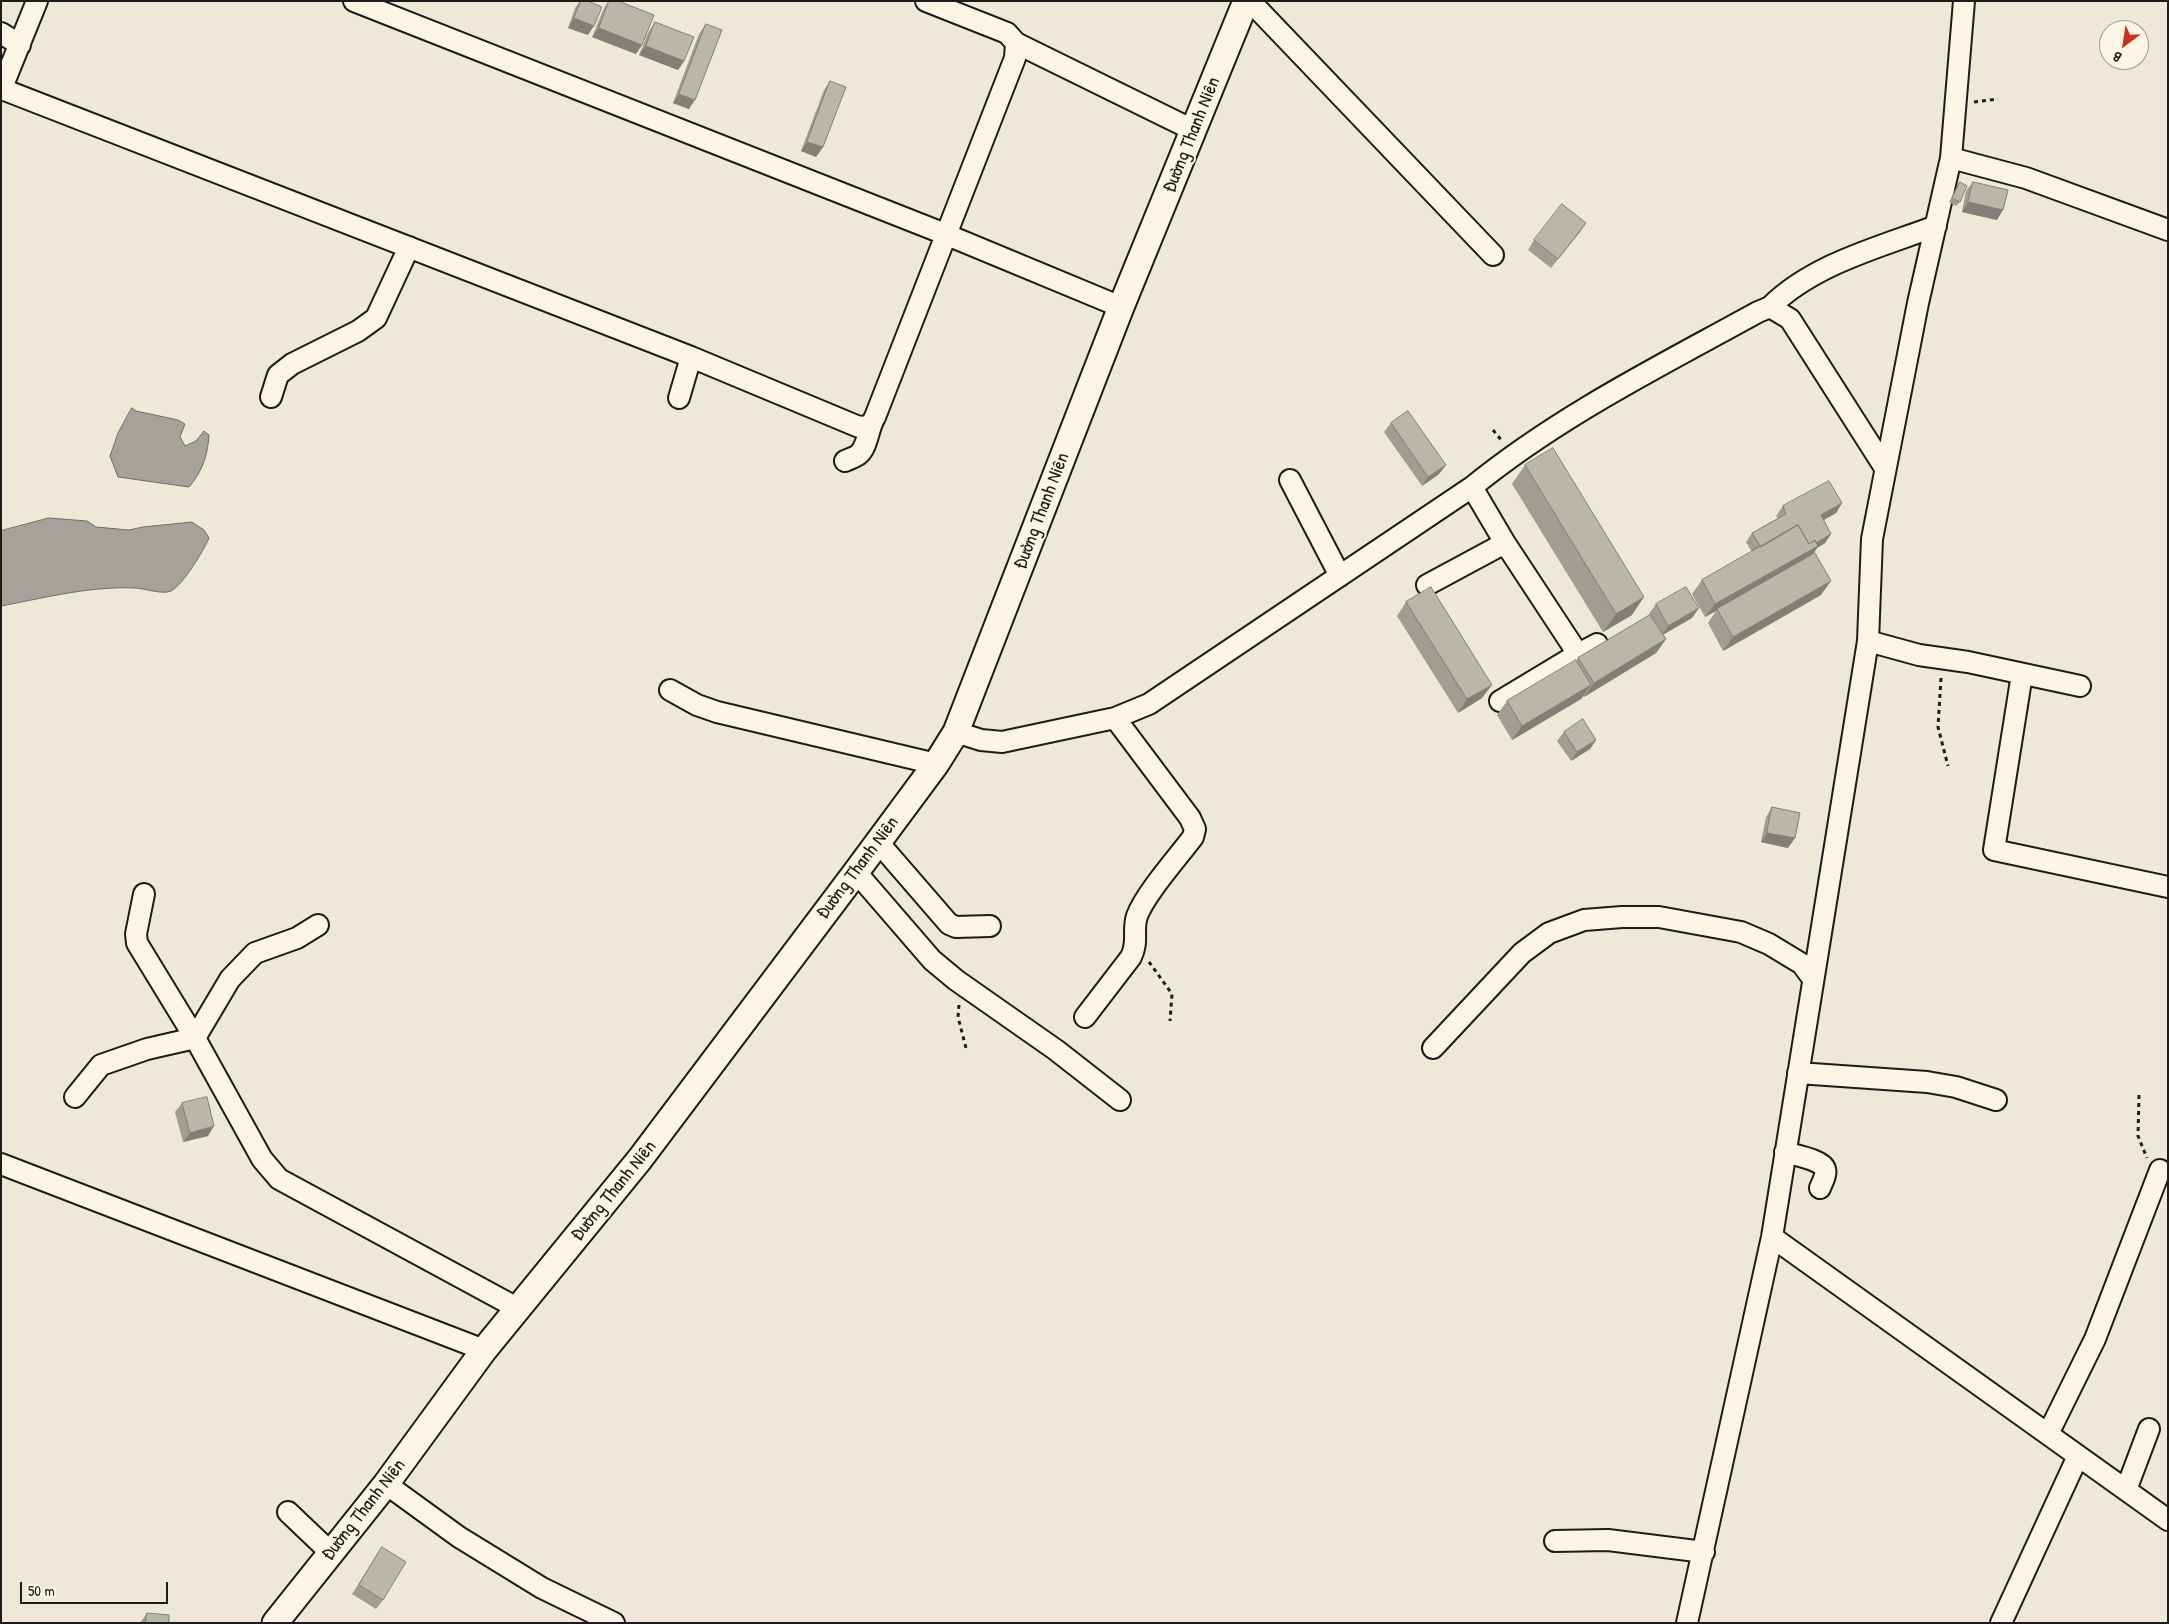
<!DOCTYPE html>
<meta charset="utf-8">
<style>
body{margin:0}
#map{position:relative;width:2169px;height:1624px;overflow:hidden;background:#eee8d9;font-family:"Patrick Hand",sans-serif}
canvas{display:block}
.frame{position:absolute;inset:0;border:2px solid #1c1c1c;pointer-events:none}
.north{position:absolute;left:2099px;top:20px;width:50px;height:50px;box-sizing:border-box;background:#fcf5e5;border:1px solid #a29e95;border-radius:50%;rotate:211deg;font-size:14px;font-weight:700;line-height:20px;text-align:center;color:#1c1c1c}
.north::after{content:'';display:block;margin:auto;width:18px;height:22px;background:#c8321e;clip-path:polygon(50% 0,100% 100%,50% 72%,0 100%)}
.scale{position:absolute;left:20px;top:1582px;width:148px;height:22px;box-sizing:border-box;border:2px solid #1c1c1c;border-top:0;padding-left:6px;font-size:15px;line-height:18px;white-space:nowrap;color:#1c1c1c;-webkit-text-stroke:4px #fcf5e5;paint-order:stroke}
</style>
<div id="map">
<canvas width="2169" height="1624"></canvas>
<div class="frame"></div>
<div class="north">B</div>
<div class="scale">50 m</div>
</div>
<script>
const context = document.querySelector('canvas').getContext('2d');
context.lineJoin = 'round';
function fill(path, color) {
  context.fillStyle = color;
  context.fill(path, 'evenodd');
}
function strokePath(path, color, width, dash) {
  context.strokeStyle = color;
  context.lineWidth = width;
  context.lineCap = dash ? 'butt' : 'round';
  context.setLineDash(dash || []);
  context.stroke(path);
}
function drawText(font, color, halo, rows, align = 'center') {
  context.font = font + ' "Patrick Hand",sans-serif';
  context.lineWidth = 4;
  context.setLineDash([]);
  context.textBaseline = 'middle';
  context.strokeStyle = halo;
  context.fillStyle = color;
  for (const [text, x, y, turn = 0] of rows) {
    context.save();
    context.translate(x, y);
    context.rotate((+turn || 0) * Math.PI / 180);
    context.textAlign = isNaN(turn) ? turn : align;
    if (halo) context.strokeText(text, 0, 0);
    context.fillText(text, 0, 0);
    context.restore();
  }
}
const water = new Path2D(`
 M132,408L136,411L178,420L185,424L180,437L185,446L196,441L204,431L209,435C208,455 202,472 189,487L118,477L110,456L118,433Z
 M49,518L87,521L96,527L129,530L143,527L192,522L204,530L209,538C204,550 183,585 171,591C161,595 145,588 134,588C90,586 44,598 1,606V531Z`);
fill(water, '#a7a299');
strokePath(water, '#6f6c67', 1);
const minor = new Path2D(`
 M354,1L945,234L1121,307
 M926,1L1007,33L1016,43L1193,130
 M1250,1L1493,255
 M1,33L20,45
 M2,89L691,357L859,427L869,426
 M1,90L37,1
 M1951,158L2026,178L2168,230
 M1770,307C1813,264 1880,247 1936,226
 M271,397L278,375L292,364L358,331L376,318L409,247
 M679,398L691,357
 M845,461C849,459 856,457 859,454C868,446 868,428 875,417L1015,58L1016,43
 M1290,480L1340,576
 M1472,487L1505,543L1578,654L1597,644
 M1427,585L1505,543
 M1868,641L1919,655L1968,662L2080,686
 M2022,674L1994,850L2168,887
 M670,690L697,705L717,712L936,764
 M1500,701L1578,654
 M956,732L981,740L1002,742L1115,718L1149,704L1472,487C1559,416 1660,366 1758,312L1770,307L1790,319L1885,468
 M878,842L949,924L956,927L990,926
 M856,872L932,960L956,980L1056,1050L1120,1100
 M144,894L136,934L137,943L195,1038L262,1159L279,1179L519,1309
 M1085,1017L1131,957C1139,941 1132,931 1137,916C1145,894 1178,857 1193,837L1195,829L1190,818L1115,718
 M1433,1048L1522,953L1549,933L1584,920L1622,917H1659L1741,932L1769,944L1802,964L1813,979
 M1798,1073L1927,1082L1956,1087L1996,1100
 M75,1097L101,1065L147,1049L195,1038L230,979L255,953L297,938L318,925
 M1785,1152C1794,1155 1823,1160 1825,1169C1827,1174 1822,1183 1820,1188
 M1,1164L484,1350
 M1772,1237L2168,1520
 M2048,1434L2095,1339L2160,1170
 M386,1484L459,1537L542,1588L614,1623
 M2126,1490L2149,1429
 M288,1512L331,1553
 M1555,1541L1608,1540L1704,1552
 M1687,1623L1772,1237L1868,641L1872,539L1918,303L1951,158L1964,1
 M2001,1623L2078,1456`);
const major = new Path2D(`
 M275,1623L386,1484L484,1350L640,1159L856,872L936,764L956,732L1121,307L1246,1`);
strokePath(minor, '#1c1c1c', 24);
strokePath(major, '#1c1c1c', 29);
strokePath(new Path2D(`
 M1974,102L1998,99
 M1493,430L1502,441
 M1941,678L1938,727L1948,766
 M1149,962L1172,994L1170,1021
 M959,1005L958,1017L966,1048
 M2139,1095L2138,1136L2147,1158`), '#1c1c1c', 3, [4, 4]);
strokePath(minor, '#fcf5e5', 20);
strokePath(major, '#fcf5e5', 25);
fill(new Path2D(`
 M580,1H588V35L568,28L575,8Z
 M609,1H618L636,54L592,37L604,8Z
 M655,22L684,61L678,70L639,55L649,31Z
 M706,24L689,109L673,103L699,34Z
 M830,81L823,147L816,157L801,151L824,90Z
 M1960,182V202L1956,206L1949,202Z
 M1973,182L1997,220L1962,212L1966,191Z
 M1586,223L1551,268L1528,250L1534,240Z
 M1391,423L1446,465L1439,474L1422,486L1384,432Z
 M1525,465L1632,615L1603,632L1512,484Z
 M1842,503L1836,513L1824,520L1831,534L1825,543L1817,548L1812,556L1821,595L1723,651L1708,623L1716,611L1705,617L1692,594L1702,580L1752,552L1746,542L1752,533L1778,518L1776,516L1783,506Z
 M1406,602L1482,698L1458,713L1397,616Z
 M1656,604L1692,618L1663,635L1666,639L1656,653L1584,697L1583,696L1581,699L1512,740L1497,715L1507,701L1576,661L1578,658L1650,615L1649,614Z
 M1564,732L1596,740L1590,749L1571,761L1557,741Z
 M1772,807L1788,848L1761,842L1766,817Z
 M182,1103L208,1136L183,1142L175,1112Z
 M382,1547L383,1600L376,1609L352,1594Z
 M147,1613L169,1623H140Z`), '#a09d92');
fill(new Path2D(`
 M574,18L594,26L588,35L568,28Z
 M599,28L642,45L636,54L592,37Z
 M646,46L684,61L678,70L639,55Z
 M679,94L695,100L689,109L673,103Z
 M807,142L823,147L816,157L801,151Z
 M1968,202L2003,210L1997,220L1962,212Z
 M1586,223L1580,232L1551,268Z
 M1446,465L1439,474L1422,486L1428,477Z
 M1842,503L1836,513L1815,525L1821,515Z
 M1831,534L1825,543L1817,548L1809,560L1717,609L1716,611L1705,617L1715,604L1806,549Z
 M1831,581L1821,595L1723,651L1733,637Z
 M1644,597L1632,615L1603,632L1616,614Z
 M1699,608L1692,618L1662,635L1668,626Z
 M1666,639L1656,653L1584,697L1594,683Z
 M1492,685L1482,698L1458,713L1467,699Z
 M1591,685L1581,699L1512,740L1522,726Z
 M1596,740L1590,749L1571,761L1577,752Z
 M1767,833L1795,838L1788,848L1761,842Z
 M214,1126L208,1136L183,1142L190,1133Z`), '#827f77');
const building = new Path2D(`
 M581,1H588L602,7L594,26L574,18Z
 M609,1H618L654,15L642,45L599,28Z
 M655,22L694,37L684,61L646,46Z
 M706,24L722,30L695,100L679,94Z
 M830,81L846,87L823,147L807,142Z
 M1960,182L1967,186L1960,202L1952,198Z
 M1973,182L2008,190L2003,210L1968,202Z
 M1562,204L1586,223L1558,259L1534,240Z
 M1408,411L1446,465L1428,477L1391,423Z
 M1553,448L1644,597L1616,614L1525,465Z
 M1829,481L1842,503L1821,515L1831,534L1816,543L1815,540L1809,544L1798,525L1761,547L1752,533L1786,514L1783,506Z
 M1798,525L1809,544L1815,540L1818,546L1715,604L1702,580Z
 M1815,553L1831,581L1733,637L1717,609Z
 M1431,587L1492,685L1467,699L1406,602Z
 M1686,587L1699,608L1668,626L1656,604Z
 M1650,615L1666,639L1594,683L1578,658Z
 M1576,660L1591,685L1522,726L1507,701Z
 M1583,719L1596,740L1577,752L1564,732Z
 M1772,807L1800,813L1795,838L1767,833Z
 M207,1097L214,1126L190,1133L182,1103Z
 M382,1547L406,1562L383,1600L359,1585Z
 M147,1613L169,1615V1623H146Z`);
fill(building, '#bab6aa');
strokePath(building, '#827f77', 1);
drawText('19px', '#1c1c1c', '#fcf5e5', [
 ["Đường Thanh Niên",1192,135,-68],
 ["Đường Thanh Niên",1042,511,-69],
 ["Đường Thanh Niên",858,868,-53],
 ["Đường Thanh Niên",614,1191,-51],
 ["Đường Thanh Niên",364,1510,-52]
]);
</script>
